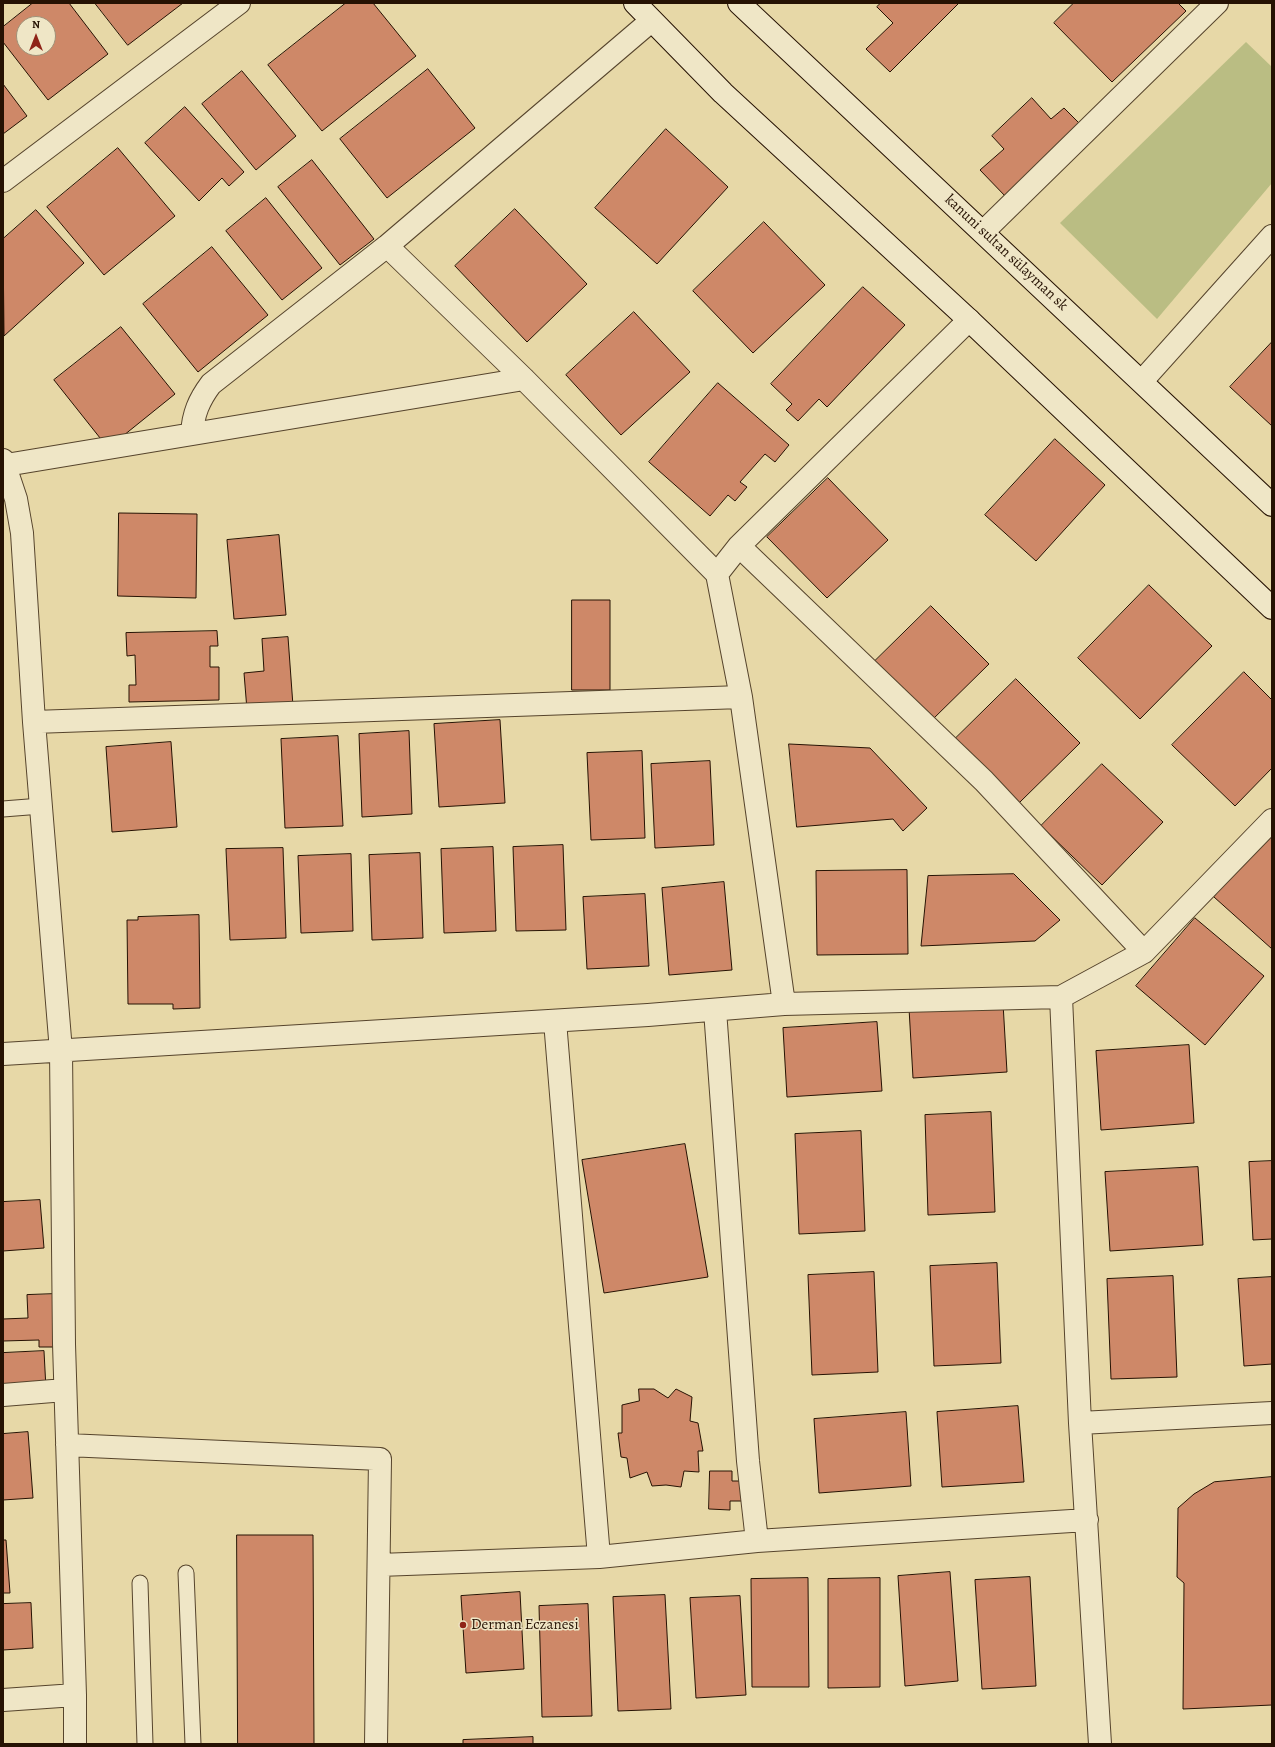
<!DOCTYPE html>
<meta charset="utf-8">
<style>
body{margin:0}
#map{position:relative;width:1275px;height:1747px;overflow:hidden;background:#e7d8a7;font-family:Alegreya,serif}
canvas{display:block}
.frame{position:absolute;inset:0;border:4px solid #261203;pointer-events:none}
.north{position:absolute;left:16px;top:16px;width:40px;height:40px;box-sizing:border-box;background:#efe6c6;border:1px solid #9f9178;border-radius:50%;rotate:0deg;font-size:11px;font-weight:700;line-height:16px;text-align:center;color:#261203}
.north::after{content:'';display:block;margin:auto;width:14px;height:18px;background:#8f2418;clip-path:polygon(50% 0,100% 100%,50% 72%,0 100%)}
</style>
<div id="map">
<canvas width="1275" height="1747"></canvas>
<div class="frame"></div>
<div class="north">N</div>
</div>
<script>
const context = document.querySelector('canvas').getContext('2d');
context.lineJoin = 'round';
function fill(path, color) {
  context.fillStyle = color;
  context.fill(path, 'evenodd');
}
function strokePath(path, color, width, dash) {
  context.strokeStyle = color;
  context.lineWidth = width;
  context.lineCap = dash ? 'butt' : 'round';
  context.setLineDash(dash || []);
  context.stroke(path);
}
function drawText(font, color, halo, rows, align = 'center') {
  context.font = font + ' Alegreya,serif';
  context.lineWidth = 3;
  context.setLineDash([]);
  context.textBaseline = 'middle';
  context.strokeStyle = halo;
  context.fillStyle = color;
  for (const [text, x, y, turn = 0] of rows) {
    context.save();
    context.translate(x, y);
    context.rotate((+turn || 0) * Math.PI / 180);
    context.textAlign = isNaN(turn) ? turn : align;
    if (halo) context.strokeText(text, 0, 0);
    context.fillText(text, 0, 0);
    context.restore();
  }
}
fill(new Path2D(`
 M1246,42L1272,67V183L1157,319L1060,223Z`), '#babd83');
const building = new Path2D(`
 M33,3H69L108,54L48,100L3,42V27ZM24,24H48V48H24Z
 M95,3H183L128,45Z
 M346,3H373L416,56L322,131L268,65Z
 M881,3H959L890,72L866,49L893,23L877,7Z
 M1074,3H1178L1186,11L1112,82L1054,23Z
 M428,69L475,128L387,198L340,139Z
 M242,71L296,136L256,170L202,104Z
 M3,84L27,116L3,134Z
 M1032,98L1051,119L1064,108L1083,127L1007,198L980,170L1004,149L992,136Z
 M185,107L244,172L229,186L222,178L199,201L145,143Z
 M666,129L728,187L657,264L595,208Z
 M118,148L175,216L104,275L47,207Z
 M312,160L374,239L340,265L278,187Z
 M266,198L322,268L282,300L226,231Z
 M515,209L587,284L527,342L455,266Z
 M36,210L84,263L4,336L3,239Z
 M764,222L825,285L753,353L693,291Z
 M212,247L268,315L198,372L143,304Z
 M863,287L905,325L827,407L819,399L798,421L786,410L792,404L771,384Z
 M634,312L690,372L621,435L566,375Z
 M121,327L175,394L108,448L54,380Z
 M1272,342V426L1230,387Z
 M718,383L789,445L775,462L765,454L740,482L747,487L735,501L728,495L710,516L649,462Z
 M1055,439L1105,485L1036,561L985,515Z
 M828,478L888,540L827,598L767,537Z
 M119,513L197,514L196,598L118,596Z
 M279,535L286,615L234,619L227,540Z
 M1149,585L1212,646L1140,719L1078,658Z
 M572,600H610V690H572Z
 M931,606L989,664L931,721L873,663Z
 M217,631L218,646H210V667H219V700L129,702V685H136L135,655L127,656L126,633Z
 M288,637L293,706L247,710L244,673L264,671L262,639Z
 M1244,672L1272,700V768L1235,806L1172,745Z
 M1016,679L1080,743L1019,803L955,739Z
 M500,720L505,803L439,807L434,724Z
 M409,731L412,814L362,817L359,734Z
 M338,736L343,826L285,828L281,739Z
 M171,742L177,827L112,832L106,747Z
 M789,744L870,748L927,808L903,831L893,819L797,827Z
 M642,751L645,838L591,840L587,753Z
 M710,761L714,845L655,848L651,764Z
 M1102,764L1163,822L1102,885L1041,826Z
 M1272,831V949L1214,897Z
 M563,845L566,930L516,931L513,847Z
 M493,847L496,931L444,933L441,849Z
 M283,848L286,938L230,940L226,849Z
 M420,853L423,938L372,940L369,855Z
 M351,854L353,931L301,933L298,856Z
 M907,870L908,954L817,955L816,871Z
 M1014,874L1060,920L1035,941L921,946L928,876Z
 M724,882L732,970L669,975L662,888Z
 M645,894L649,966L587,969L583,897Z
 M199,915L200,1008L173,1009V1004H128L127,920H138V917Z
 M1195,918L1264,976L1205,1045L1136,986Z
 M1003,1003L1007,1072L913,1078L909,1008Z
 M877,1022L882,1091L787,1097L783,1028Z
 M1189,1045L1194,1123L1101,1130L1096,1051Z
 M991,1112L995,1212L928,1215L925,1115Z
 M861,1131L865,1231L799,1234L795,1134Z
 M685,1144L708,1277L604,1293L582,1160Z
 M1272,1161V1239L1253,1240L1249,1162Z
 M1198,1167L1203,1245L1110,1251L1105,1172Z
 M40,1200L44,1248L3,1251V1202Z
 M997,1263L1001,1363L934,1366L930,1266Z
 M874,1272L878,1372L812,1375L808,1275Z
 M1173,1276L1177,1377L1111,1379L1107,1279Z
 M1272,1277V1364L1244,1366L1238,1279Z
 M55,1294L57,1347H39V1340L3,1341V1319L28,1318L27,1295Z
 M44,1351L46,1389L3,1391V1353Z
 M639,1389H654L668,1398L676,1389L692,1397L690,1421L698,1423L703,1451H698L699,1472L684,1471L681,1487L666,1485L652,1486L647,1472L630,1478L627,1458L621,1457L618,1433H622V1405L639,1401Z
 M1018,1406L1024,1482L942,1487L937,1412Z
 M906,1412L911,1486L819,1493L814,1419Z
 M28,1432L33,1498L3,1500V1434Z
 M710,1471H732V1481H748V1501H730V1510L709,1509Z
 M1272,1477V1705L1183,1709L1184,1583L1177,1577L1178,1508L1194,1494L1214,1482Z
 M237,1535H313L314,1744H238Z
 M3,1540H6L10,1593H3Z
 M950,1572L958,1681L905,1686L898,1576Z
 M1030,1577L1036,1686L982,1689L975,1580Z
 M808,1578L809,1687H752L751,1579Z
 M880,1578V1687L828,1688V1579Z
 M520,1592L524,1669L466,1673L461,1596Z
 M665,1595L671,1709L618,1711L613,1597Z
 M740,1596L746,1695L696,1698L690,1598Z
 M31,1603L33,1648L3,1650V1604Z
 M588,1604L592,1716L542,1717L539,1606Z
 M533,1737V1744H463V1740Z`);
fill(building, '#ce8868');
strokePath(building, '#261203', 1);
const service = new Path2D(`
 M3,809L41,806
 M186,1573L193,1744
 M140,1583L145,1744`);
const minor = new Path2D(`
 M3,181L239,3
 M983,232L1217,3
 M387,246L524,379L717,574
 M1142,381L1272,236
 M192,434C193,414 199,400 211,384L387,246L651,21
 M3,460L16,499L22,533L34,722L61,1051L64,1344L75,1695V1744
 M6,465L524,379
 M739,546L984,781L1144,952
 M34,722L741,697
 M784,1004L741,697L717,574L739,546L969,320
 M715,1010L748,1461L757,1541
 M555,1021L599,1557
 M3,1054L648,1015L784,1004L1061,997
 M3,1395L65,1390
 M1080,1423L1272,1413
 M67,1445L380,1459L376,1744
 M379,1565L599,1557L757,1541L1087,1520
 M3,1700L75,1695
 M1100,1744L1080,1423L1061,997L1144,952L1272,820`);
const secondary = new Path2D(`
 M635,3L723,93L969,320L1272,608
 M739,3L1272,505`);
strokePath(service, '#56442c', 17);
strokePath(minor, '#56442c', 24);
strokePath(secondary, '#261203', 24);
strokePath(service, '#efe6c6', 15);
strokePath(minor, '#efe6c6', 22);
strokePath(secondary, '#efe6c6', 22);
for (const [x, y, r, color] of [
 [463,1625,4,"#8f2418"]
]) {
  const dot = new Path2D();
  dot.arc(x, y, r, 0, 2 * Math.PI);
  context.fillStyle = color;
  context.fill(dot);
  strokePath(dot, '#efe6c6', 1.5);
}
drawText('15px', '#261203', '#efe6c6', [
 ["kanuni sultan sülayman sk",1006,253,43]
]);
drawText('15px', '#261203', '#efe6c6', [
 ["Derman Eczanesi",471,1625]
], 'left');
</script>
